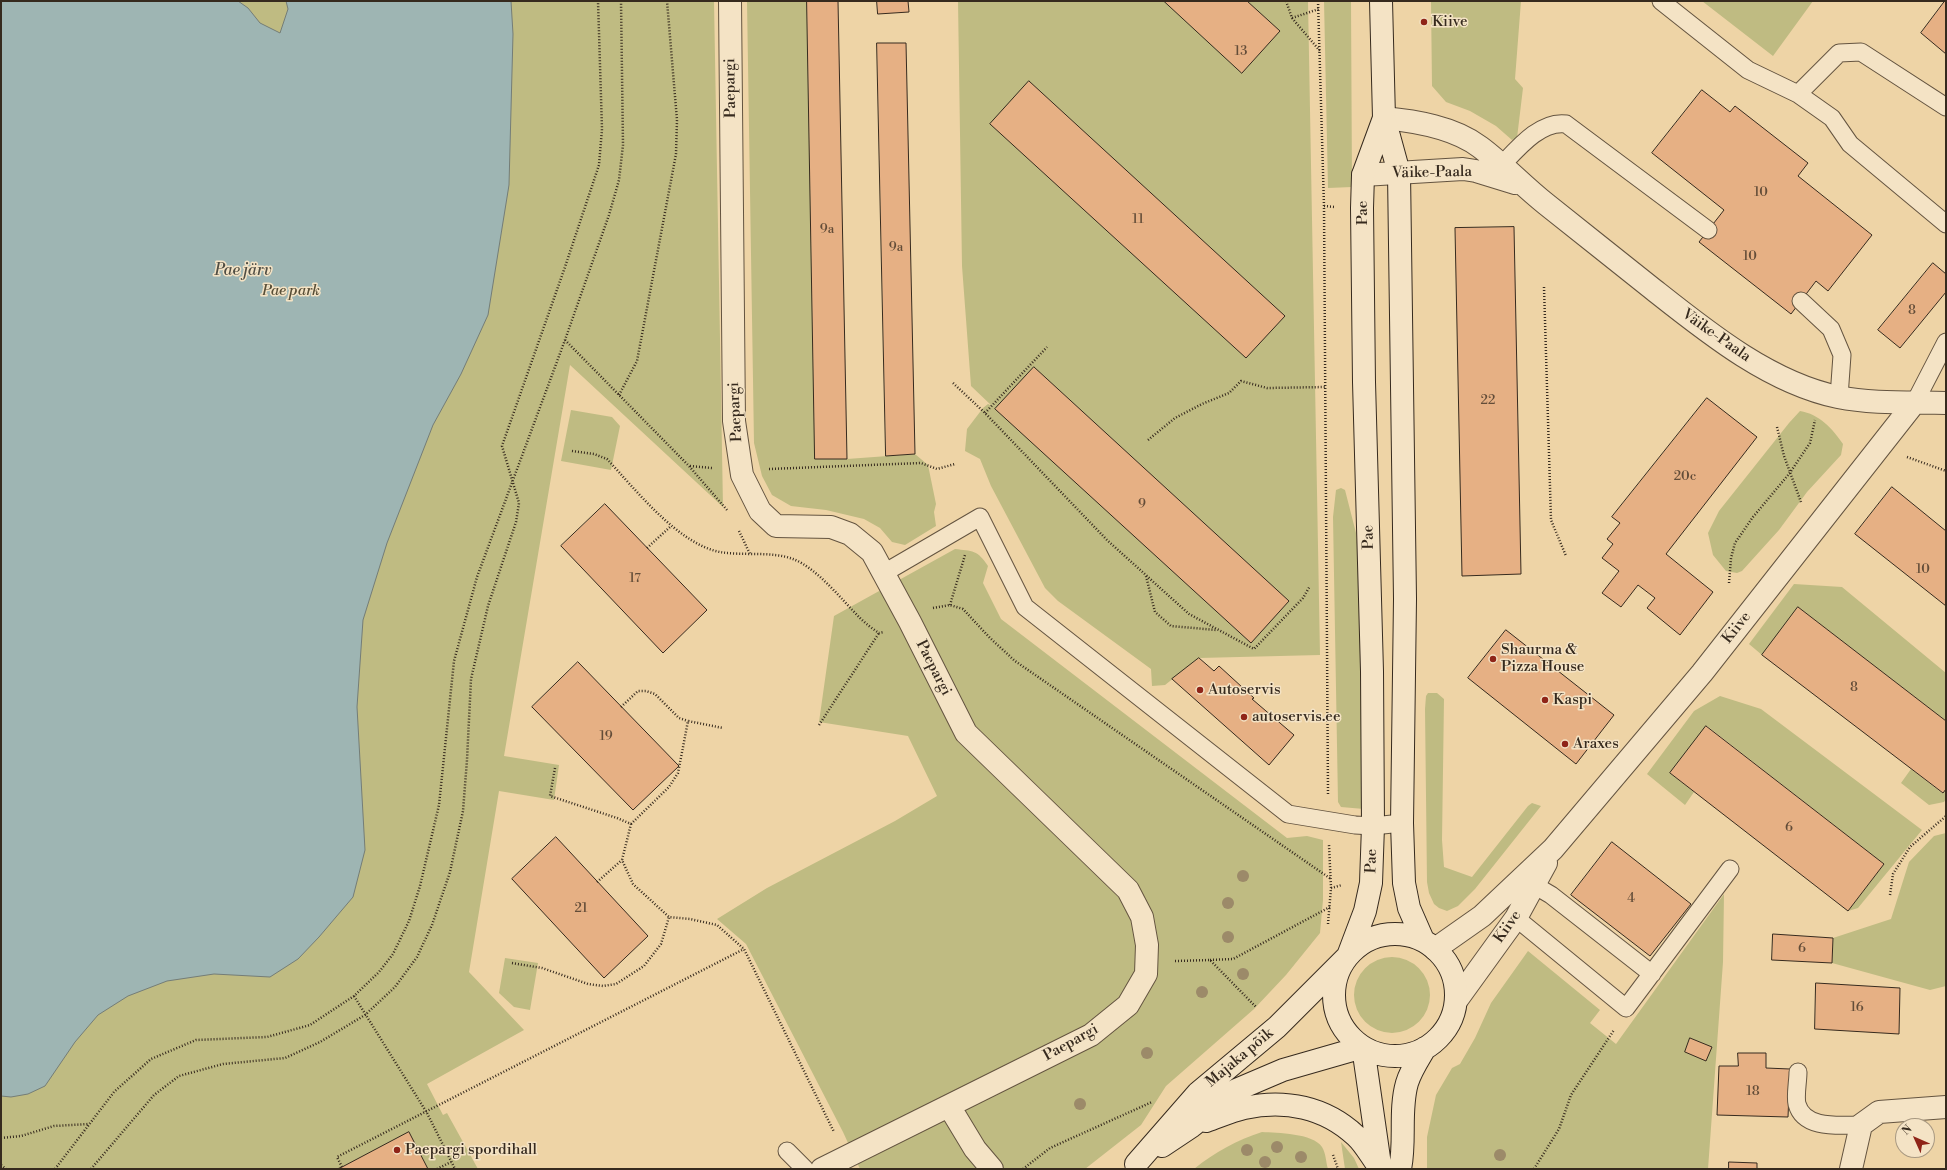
<!DOCTYPE html>
<meta charset="utf-8">
<style>
body{margin:0}
#map{position:relative;width:1947px;height:1170px;overflow:hidden;background:#eed4a6;font-family:"Libre Bodoni",serif}
canvas{display:block}
.frame{position:absolute;inset:0;border:2px solid #362a1e;pointer-events:none}
.north{position:absolute;left:1895px;top:1118px;width:40px;height:40px;box-sizing:border-box;background:#f4e3c5;border:1px solid #a89982;border-radius:50%;rotate:315deg;font-size:11px;font-weight:700;line-height:16px;text-align:center;color:#362a1e}
.north::after{content:'';display:block;margin:auto;width:14px;height:18px;background:#8f2418;clip-path:polygon(50% 0,100% 100%,50% 72%,0 100%)}
</style>
<div id="map">
<canvas width="1947" height="1170"></canvas>
<div class="frame"></div>
<div class="north">N</div>
</div>
<script>
const context = document.querySelector('canvas').getContext('2d');
context.lineJoin = 'round';
function fill(path, color) {
  context.fillStyle = color;
  context.fill(path, 'evenodd');
}
function strokePath(path, color, width, dash) {
  context.strokeStyle = color;
  context.lineWidth = width;
  context.lineCap = dash ? 'butt' : 'round';
  context.setLineDash(dash || []);
  context.stroke(path);
}
function drawText(font, color, halo, rows, align = 'center') {
  context.font = font + ' "Libre Bodoni",serif';
  context.lineWidth = 3;
  context.setLineDash([]);
  context.textBaseline = 'middle';
  context.strokeStyle = halo;
  context.fillStyle = color;
  for (const [text, x, y, turn = 0] of rows) {
    context.save();
    context.translate(x, y);
    context.rotate((+turn || 0) * Math.PI / 180);
    context.textAlign = isNaN(turn) ? turn : align;
    if (halo) context.strokeText(text, 0, 0);
    context.fillText(text, 0, 0);
    context.restore();
  }
}
fill(new Path2D(`
 M1,1H714L723,507L570,365L504,756L559,765L554,800L499,791L469,972L524,1030L427,1084L443,1115L447,1113L478,1169H1Z
 M747,1H807L815,459H847L915,454L928,465L936,504L934,512L936,526L905,545L892,542L880,528L864,519L826,510L791,506L772,495L762,476L754,443Z
 M958,1H1308L1320,655L1199,658L1165,685L1152,686L1151,669L1058,601L1045,588L991,486L980,459L965,451L967,429L983,408L988,404L992,406L971,386L962,266Z
 M1324,1H1351L1352,187L1328,188Z
 M1431,1H1521L1515,79L1523,88L1517,138L1512,140L1496,126L1470,111L1446,102L1432,86Z
 M1702,1H1813L1773,56Z
 M571,410L612,417L620,426L611,470L561,461Z
 M1800,411C1819,414 1833,429 1843,444L1841,455L1807,492L1779,530L1742,571L1737,573L1726,571L1713,555L1708,533L1719,511L1789,423Z
 M1341,488L1345,490L1356,533L1358,552L1364,809L1341,807L1338,802L1333,517L1336,490Z
 M955,549C972,551 978,550 988,566L983,583L1001,619L1287,838L1307,836L1323,840V900L1320,933L1286,975L1254,1009L1166,1086L1141,1125L1085,1169H860L843,1132L746,944L717,919L767,888L895,821L937,796L908,736L819,722L834,616Z
 M1794,584L1842,587L1946,673V721L1798,607L1762,655L1749,644Z
 M1428,693H1437L1444,699L1442,840L1444,867L1472,877L1528,806L1532,803L1541,806L1475,889L1458,906L1447,911L1439,908L1434,904L1429,893L1427,882L1425,709L1426,696Z
 M1720,696L1761,709L1922,830L1858,908L1848,911L1884,864L1707,726L1670,773L1694,792L1685,805L1647,774L1694,711Z
 M1911,769L1942,793L1946,789V799L1944,802L1929,805L1901,783Z
 M1946,833V986L1930,990L1832,963L1833,938L1891,919L1909,862L1934,836Z
 M1724,894L1723,962L1708,1169H1427V1137L1436,1095L1452,1068L1460,1064L1475,1038L1491,1003L1528,951L1600,1010L1590,1023L1616,1044Z
 M1354 995a38 38 0 1 1 76 0a38 38 0 1 1-76 0Z
 M505,958L538,963L530,1010L514,1007L499,993Z
 M1262,1132C1277,1133 1313,1133 1322,1147C1326,1153 1326,1163 1328,1169H1194C1215,1152 1237,1140 1262,1132Z
 M1341,1142L1354,1158L1359,1169H1345Z`), '#bfbb82');
const water = new Path2D(`
 M1,1H238L248,8L260,23L280,33L288,9L286,1H511L513,34L509,185L488,315L461,374L433,425L387,543L363,620L357,707L365,850L353,897L319,937L298,959L270,977L214,974L167,981L128,996L98,1015L75,1042L45,1086L28,1094L11,1097L1,1096Z`);
fill(water, '#9eb5b3');
strokePath(water, '#747d77', 1);
const building = new Path2D(`
 M807,1H838L847,459H815Z
 M877,1H908L909,12L878,14Z
 M1164,1H1247L1280,31L1242,73Z
 M1945,1H1946V54L1921,33Z
 M877,43H906L915,454L886,456Z
 M1029,81L1285,316L1246,358L990,124Z
 M1702,90L1730,112L1735,106L1808,163L1798,176L1872,235L1828,291L1816,281L1791,314L1699,242L1724,210L1652,153Z
 M1514,227L1521,574L1462,576L1455,228Z
 M1933,263L1946,274V292L1900,348L1878,330Z
 M1034,367L1289,601L1251,643L995,409Z
 M1707,398L1757,437L1666,554L1713,592L1680,635L1647,608L1655,598L1638,585L1621,607L1602,593L1619,571L1602,558L1613,544L1607,539L1620,523L1612,517Z
 M1892,487L1946,531V606L1855,534Z
 M605,504L707,610L663,653L561,546Z
 M1798,607L1946,721V789L1943,793L1762,655Z
 M1506,630L1614,715L1576,764L1468,678Z
 M1199,658L1214,671L1219,666L1254,698L1252,699L1294,735L1269,765L1172,679Z
 M578,662L679,766L633,810L532,707Z
 M1706,726L1884,864L1848,911L1670,773Z
 M556,837L648,936L604,978L512,879Z
 M1612,842L1691,904L1650,956L1571,895Z
 M1773,934L1833,938L1832,963L1772,960Z
 M1816,983L1900,988L1899,1034L1815,1029Z
 M1690,1038L1712,1047L1706,1061L1685,1052Z
 M1738,1053H1766V1068L1790,1069L1788,1117L1717,1115L1719,1066H1738Z
 M409,1132L428,1169H337L342,1167Z
 M1729,1162L1757,1163V1169H1729Z`);
fill(building, '#e6b084');
strokePath(building, '#362a1e', 1);
const lane = new Path2D(`
 M1661,1L1748,70L1798,94L1832,118L1850,144L1946,224
 M1798,94L1839,53L1861,52L1946,107
 M1493,174C1512,156 1537,120 1566,124L1708,230
 M1801,301L1831,329L1842,355L1839,397
 M1915,402L1946,342
 M884,573L980,517L1025,607L1288,814L1355,825L1373,826L1402,823
 M1534,885L1551,895L1652,974
 M1516,918L1626,1008L1730,869
 M1798,1072C1798,1082 1795,1095 1797,1104C1804,1130 1840,1125 1861,1125
 M787,1151L805,1169`);
const street = new Path2D(`
 M730,1L734,421L742,475L760,511L776,526L831,527L850,534L872,552L910,622L966,733L1128,890L1142,917L1147,945L1146,974L1128,1005L1091,1035L822,1169
 M1384,118C1415,121 1454,127 1480,147C1503,164 1523,186 1546,204C1582,233 1618,261 1654,290C1707,332 1770,383 1838,397C1873,404 1911,402 1946,403
 M1363,175L1463,169L1476,171L1515,183
 M1435,949L1482,916L1553,849L1702,673L1915,402
 M1456,1001L1516,918L1546,863
 M949,1106L975,1149L992,1169
 M1851,1169L1861,1125L1879,1112L1946,1107`);
const secondary = new Path2D(`
 M1381,1L1384,118L1399,173L1405,599L1402,823L1404,883L1409,908L1423,940
 M1334 995a61 61 0 1 1 122 0a61 61 0 1 1-122 0Z
 M1363,1047L1380,1165
 M1206,1121C1218,1117 1231,1111 1244,1108C1285,1099 1325,1107 1356,1136C1365,1144 1372,1158 1380,1168
 M1162,1146L1192,1126L1236,1090L1283,1070L1363,1047
 M1136,1164L1198,1093L1277,1027L1348,956L1365,911L1371,883L1373,826L1372,671L1364,382L1362,208L1363,175L1384,118
 M1400,1169C1406,1141 1399,1111 1407,1083C1411,1070 1418,1060 1425,1048`);
strokePath(lane, '#645440', 19);
strokePath(street, '#645440', 24);
strokePath(secondary, '#362a1e', 24);
strokePath(new Path2D(`
 M1286,1L1292,18L1320,51
 M1318,1L1324,206L1328,794
 M1292,18L1319,9
 M1324,206L1335,207
 M1544,287L1551,520L1566,556
 M565,340L689,466L727,510
 M953,383L985,413L1107,540L1189,614L1254,649L1303,598L1310,586
 M619,395L637,361L676,154L677,120L667,1
 M985,413L1047,347
 M1777,427L1784,456L1801,502
 M1148,440L1175,418L1202,404L1229,393L1241,381L1267,388L1325,387
 M572,451L594,454L607,459C636,490 678,544 720,552C742,556 772,551 793,559C817,568 842,600 860,618C866,624 873,629 879,633L884,632
 M1907,457L1946,471
 M690,466L712,468
 M769,469L921,463L937,469L955,464
 M739,531L750,554
 M647,548L671,526
 M1146,576L1155,612L1171,626L1216,630
 M1729,583L1731,558L1735,543L1753,517L1789,474L1810,443L1815,420
 M950,605L965,555
 M933,608L950,605L963,609L990,638L1015,661L1331,879
 M621,707L638,691H646L655,694L679,718L688,721
 M819,725L879,633
 M555,768L550,796L617,818L631,824L622,860L633,884L669,917L690,919L717,925L744,949L834,1132
 M631,824L669,787L678,773L688,721L723,728
 M597,882L622,860
 M1331,888L1342,885
 M1890,895L1893,874L1910,847L1946,816
 M1328,924L1331,888L1329,845
 M1210,960L1233,959L1330,907
 M1175,961L1210,960L1256,1007
 M512,963L542,968L588,984L603,986L616,984L644,966L661,944L669,917
 M354,996L427,1113L455,1169
 M1,1138L21,1136L54,1126L89,1124
 M1333,1155L1338,1169
 M1,1165L6,1169
 M342,1167L337,1157L744,949
 M55,1169L114,1092L151,1059L196,1040L267,1037L310,1025L354,996L379,972L393,954L409,921L420,886L439,805L454,661L477,577L565,340L609,215L619,180L623,145L621,1
 M91,1169L154,1095L179,1076L223,1064L285,1058L320,1042L365,1015L395,987L417,957L432,925L450,872L463,811L467,760L471,679L488,606L516,522L519,503L502,446L565,267L599,165L602,129L598,1
 M437,1169L451,1162
 M1023,1169L1050,1148L1152,1102
 M1534,1169L1559,1129L1571,1095L1614,1030`), '#362a1e', 2.5, [1, 2]);
strokePath(lane, '#f4e3c5', 17);
strokePath(street, '#f4e3c5', 22);
strokePath(secondary, '#f4e3c5', 22);
context.fillStyle = '#9c8a69';
for (const [x, y] of [
 [1243,876],
 [1228,903],
 [1228,937],
 [1243,974],
 [1202,992],
 [1147,1053],
 [1080,1104],
 [1277,1147],
 [1247,1150],
 [1500,1155],
 [1301,1157],
 [1265,1162]
]) {
  context.beginPath();
  context.arc(x, y, 6, 0, 2 * Math.PI);
  context.fill();
}
for (const [x, y, r, color] of [
 [1424,22,4,"#8f2418"],
 [1493,659,4,"#8f2418"],
 [1200,690,4,"#8f2418"],
 [1545,700,4,"#8f2418"],
 [1244,717,4,"#8f2418"],
 [1565,744,4,"#8f2418"],
 [397,1150,4,"#8f2418"]
]) {
  const dot = new Path2D();
  dot.arc(x, y, r, 0, 2 * Math.PI);
  context.fillStyle = color;
  context.fill(dot);
  strokePath(dot, '#f4e3c5', 1.5);
}
drawText('13px', '#624c38', null, [
 ["13",1241,52],
 ["10",1761,193],
 ["11",1138,220],
 ["9a",827,230],
 ["9a",896,248],
 ["10",1750,257],
 ["8",1912,311],
 ["22",1488,401],
 ["20c",1685,477],
 ["9",1142,505],
 ["10",1923,570],
 ["17",635,579],
 ["8",1854,688],
 ["19",606,737],
 ["6",1789,828],
 ["4",1631,899],
 ["21",581,909],
 ["6",1802,949],
 ["16",1857,1008],
 ["18",1753,1092]
]);
drawText('15px', '#362a1e', '#f4e3c5', [
 ["Kiive",1432,22],
 ["Shaurma &",1501,650],
 ["Pizza House",1501,667],
 ["Autoservis",1208,690],
 ["Kaspi",1553,700],
 ["autoservis.ee",1252,717],
 ["Araxes",1573,744],
 ["Paepargi spordihall",405,1150]
], 'left');
drawText('15px', '#362a1e', '#f4e3c5', [
 ["Paepargi",731,88,-91],
 ["Väike-Paala",1432,173,-1],
 ["Pae",1363,213,-90],
 ["Väike-Paala",1716,336,35],
 ["Paepargi",736,412,-93],
 ["Pae",1369,537,-92],
 ["Kiive",1737,628,-52],
 ["Paepargi",933,668,63],
 ["Pae",1372,861,-88],
 ["Kiive",1508,927,-55],
 ["Paepargi",1071,1043,-29],
 ["Majaka põik",1240,1058,-40]
]);
drawText('italic 15px', '#584e37', '#f4e3c5', [
 ["Pae park",291,291]
]);
drawText('italic 16px', '#504d43', '#f4e3c5', [
 ["Pae järv",243,271]
]);
</script>
